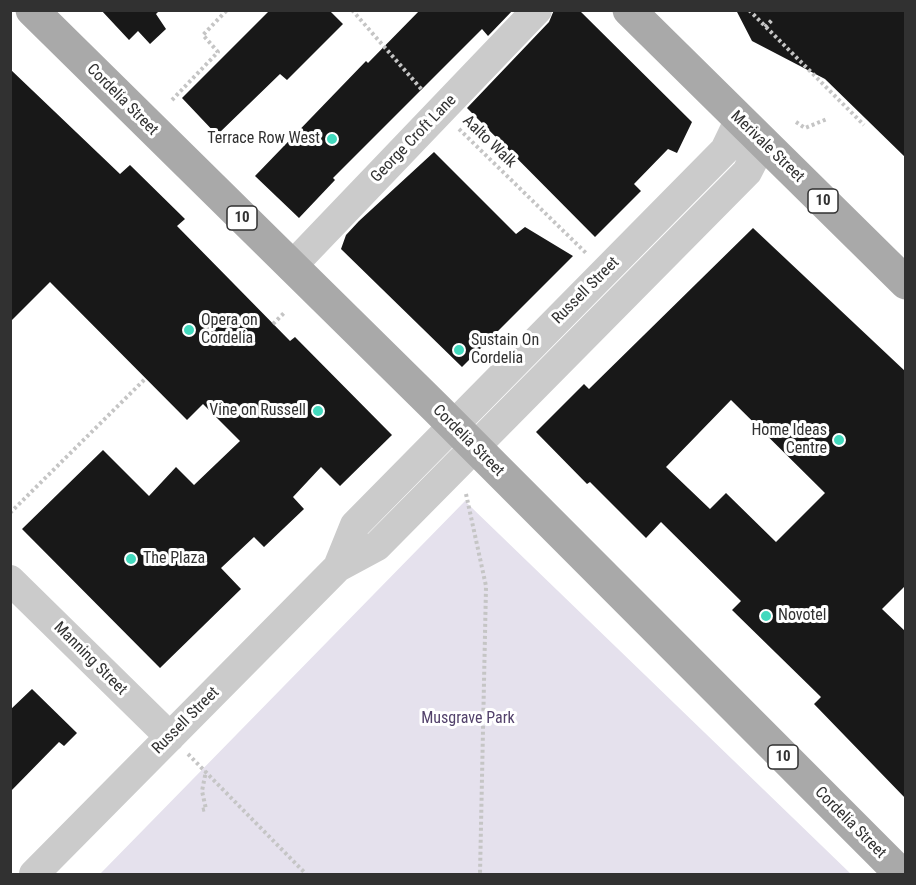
<!DOCTYPE html>
<style>
body{margin:0}
#map{position:relative;width:916px;height:885px;overflow:hidden;background:#fff;font-family:"Roboto Condensed",sans-serif}
canvas{display:block}
.frame{position:absolute;inset:0;border:12px solid #313131;pointer-events:none}
</style>
<div id="map">
<canvas width="916" height="885"></canvas>
<div class="frame"></div>
</div>
<script>
const context = document.querySelector('canvas').getContext('2d');
context.lineJoin = 'round';
function fill(path, color) {
  context.fillStyle = color;
  context.fill(path, 'evenodd');
}
function strokePath(path, color, width, dash) {
  context.strokeStyle = color;
  context.lineWidth = width;
  context.lineCap = dash ? 'butt' : 'round';
  context.setLineDash(dash || []);
  context.stroke(path);
}
function drawText(font, color, halo, rows, align = 'center') {
  context.font = font + ' "Roboto Condensed",sans-serif';
  context.lineWidth = 6;
  context.setLineDash([]);
  context.textBaseline = 'middle';
  context.strokeStyle = halo;
  context.fillStyle = color;
  for (const [text, x, y, turn = 0] of rows) {
    context.save();
    context.translate(x, y);
    context.rotate((+turn || 0) * Math.PI / 180);
    context.textAlign = isNaN(turn) ? turn : align;
    if (halo) context.strokeText(text, 0, 0);
    context.fillText(text, 0, 0);
    context.restore();
  }
}
fill(new Path2D(`
 M465,501L470,506L851,874H100Z`), '#e5e1ed');
fill(new Path2D(`
 M101,10H160L156,14L166,29L150,44L138,31L129,40Z
 M270,10H329L343,24L287,80L280,74L217,135L182,98Z
 M420,10H513L488,36L482,29L333,178L335,180L299,218L255,176L366,61L368,63Z
 M554,10H579L692,122L677,153L668,149L634,184L641,191L595,237L467,108L549,22Z
 M736,10H906V158L825,79L752,41Z
 M10,69L120,174L130,165L185,219L177,226L290,341L295,337L392,435L340,486L321,467L293,497L304,509L264,547L254,537L221,568L241,589L160,668L22,529L103,450L149,496L176,467L194,485L240,441L203,404L187,420L50,282L10,322Z
 M434,152L516,234L525,227L573,256L462,367L341,249L346,235L359,221Z
 M753,228L906,372V585L882,609L906,632V799L814,704L821,697L732,610L741,601L661,522L646,538L590,482L587,484L536,432L584,384L589,389ZM731,400L825,493L776,542L726,493L710,509L666,467Z
 M32,689L77,733L64,746L59,742L10,792V710Z`), '#181818');
strokePath(new Path2D(`
 M352,10L423,91
 M749,10L864,125
 M765,27L773,19
 M172,100L218,52L203,35L227,10
 M796,122L805,128L827,119
 M459,129L587,254
 M273,324L284,313
 M466,494L486,586L480,874
 M10,513L146,378
 M188,754L306,874
 M202,810L206,809L202,791L206,771`), '#c5c5c5', 4, [3, 3]);
strokePath(new Path2D(`
 M291,267L537,10
 M338,567L355,525L725,150L739,121
 M10,580L170,737
 M34,874L338,567L377,546L747,172L762,143`), '#cbcbcb', 30);
strokePath(new Path2D(`
 M32,10L436,408L901,874
 M629,10L906,283`), '#a9a9a9', 33);
for (const [x, y, r, color] of [
 [332,139,6,"#42d9bd"],
 [189,330,6,"#42d9bd"],
 [459,350,6,"#42d9bd"],
 [318,411,6,"#42d9bd"],
 [839,440,6,"#42d9bd"],
 [131,559,6,"#42d9bd"],
 [766,616,6,"#42d9bd"]
]) {
  const dot = new Path2D();
  dot.arc(x, y, r, 0, 2 * Math.PI);
  context.fillStyle = color;
  context.fill(dot);
  strokePath(dot, '#fff', 2);
}
for (const [x, y, w] of [
 [823,201,30],
 [242,218,30],
 [783,757,30]
]) {
  const box = new Path2D();
  box.roundRect(x - w / 2, y - 12, w, 24, 4.5);
  context.fillStyle = '#fff';
  context.fill(box);
  strokePath(box, '#313131', 1.5);
}
drawText('bold 15px', '#313131', null, [
 ["10",823,201],
 ["10",242,218],
 ["10",783,757]
]);
drawText('16px', '#313131', '#fff', [
 ["Cordelia Street",122,100,45],
 ["George Croft Lane",414,139,-46],
 ["Aalto Walk",489,142,44],
 ["Merivale Street",767,147,44],
 ["Russell Street",586,291,-45],
 ["Cordelia Street",468,441,45],
 ["Manning Street",90,659,45],
 ["Russell Street",186,721,-45],
 ["Cordelia Street",850,823,45]
]);
drawText('16px', '#313131', '#fff', [
 ["Terrace Row West",320,139,"right"],
 ["Opera on",201,321],
 ["Cordelia",201,339],
 ["Sustain On",471,341],
 ["Cordelia",471,359],
 ["Vine on Russell",306,411,"right"],
 ["Home Ideas",827,431,"right"],
 ["Centre",827,449,"right"],
 ["The Plaza",143,559],
 ["Novotel",778,616]
], 'left');
drawText('16px', '#52416b', '#fff', [
 ["Musgrave Park",468,719]
]);
</script>
